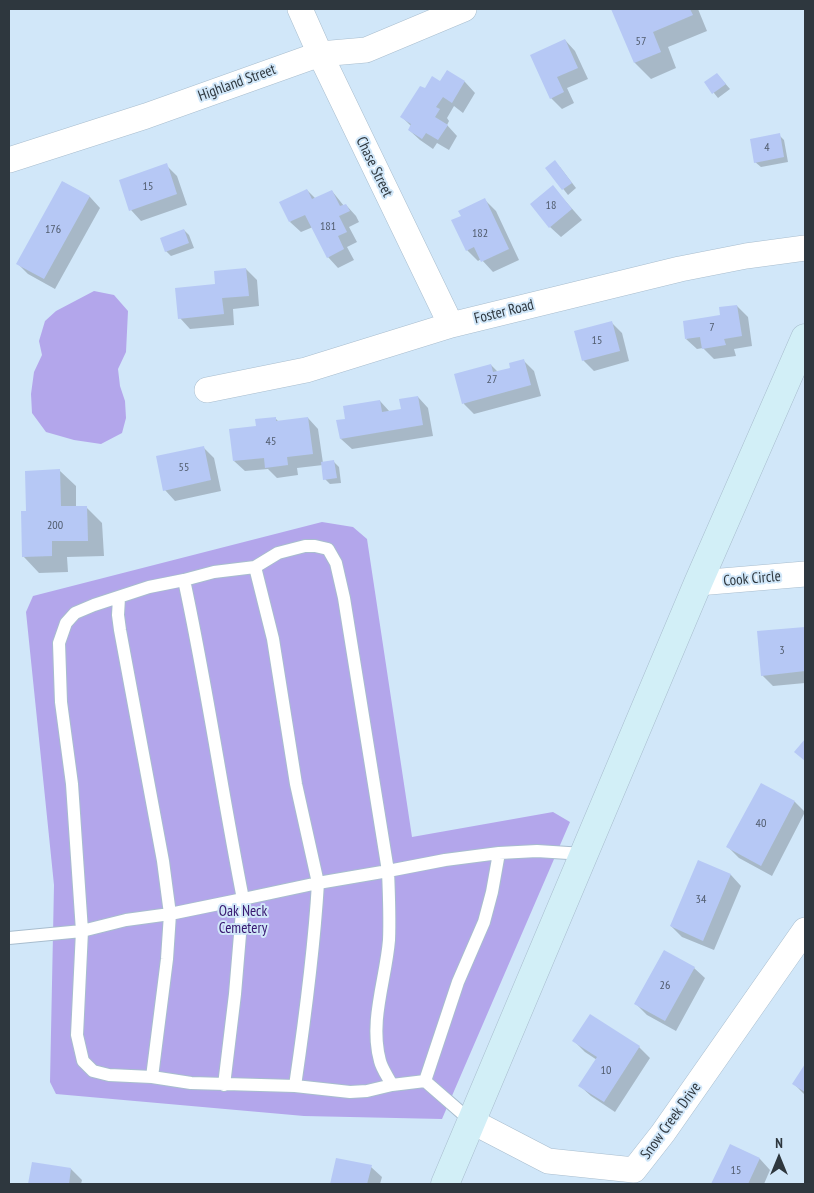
<!DOCTYPE html>
<style>
body{margin:0}
#map{position:relative;width:814px;height:1193px;overflow:hidden;background:#d1e7f9;font-family:"PT Sans Narrow",sans-serif}
canvas{display:block}
.frame{position:absolute;inset:0;border:10px solid #2e373e;pointer-events:none}
.north{position:absolute;left:754px;top:1133px;width:50px;height:50px;-webkit-text-stroke:4px #d1e7f9;paint-order:stroke;rotate:0deg;font-size:14px;font-weight:700;line-height:20px;text-align:center;color:#2e373e}
.north::after{content:'';display:block;margin:auto;width:18px;height:22px;background:#2e373e;clip-path:polygon(50% 0,100% 100%,50% 72%,0 100%)}
</style>
<div id="map">
<canvas width="814" height="1193"></canvas>
<div class="frame"></div>
<div class="north">N</div>
</div>
<script>
const context = document.querySelector('canvas').getContext('2d');
context.lineJoin = 'round';
function fill(path, color) {
  context.fillStyle = color;
  context.fill(path, 'evenodd');
}
function strokePath(path, color, width, dash) {
  context.strokeStyle = color;
  context.lineWidth = width;
  context.lineCap = dash ? 'butt' : 'round';
  context.setLineDash(dash || []);
  context.stroke(path);
}
function drawText(font, color, halo, rows, align = 'center') {
  context.font = font + ' "PT Sans Narrow",sans-serif';
  context.lineWidth = 4;
  context.setLineDash([]);
  context.textBaseline = 'middle';
  context.strokeStyle = halo;
  context.fillStyle = color;
  for (const [text, x, y, turn = 0] of rows) {
    context.save();
    context.translate(x, y);
    context.rotate((+turn || 0) * Math.PI / 180);
    context.textAlign = isNaN(turn) ? turn : align;
    if (halo) context.strokeText(text, 0, 0);
    context.fillText(text, 0, 0);
    context.restore();
  }
}
fill(new Path2D(`
 M94,291L114,295L128,311L126,352L118,369L120,386L125,401L126,418L122,433L101,444L74,440L46,432L32,413L31,394L34,372L42,355L39,341L45,321L56,311Z
 M322,522L353,527L367,539L412,837L553,812L570,822L442,1119L304,1116L56,1094L50,1082L54,885L26,612L33,596Z`), '#b3a6eb');
fill(new Path2D(`
 M613,9H698L707,31L668,47L676,68L651,79L635,63Z
 M565,40L575,51L588,79L567,88L574,103L562,109L551,98Z
 M447,71L465,82L475,93L463,113L454,106L447,118L449,121L447,125L457,136L449,150L437,143L433,149L420,140L409,130L411,126L402,117L425,90L440,82Z
 M717,74L730,89L718,98L706,83Z
 M779,135L784,140L788,162L761,167L755,162Z
 M166,165L177,176L187,205L141,221L131,210Z
 M560,167L576,188L568,195L547,168Z
 M63,182L90,197L100,208L55,289L28,274L18,264Z
 M553,187L582,220L561,237L550,227Z
 M307,190L316,199L332,191L344,206L346,205L356,216L359,222L349,227L357,242L347,247L354,260L338,268L328,257L313,227L301,232L290,222Z
 M485,200L496,211L519,260L493,272L481,259L478,261L467,250L463,216Z
 M184,230L189,235L194,248L171,256L166,251Z
 M246,269L257,280L259,306L233,309L234,325L190,329L180,318L217,285Z
 M737,306L748,317L752,346L734,349L736,356L714,359L703,348L697,349L686,339Z
 M611,322L622,333L629,361L594,371L583,360Z
 M523,360L534,371L541,396L474,414L464,404L455,375L491,365L498,372L512,368Z
 M418,397L428,408L433,436L352,449L341,439L346,420L380,401L390,412L402,410Z
 M275,418L279,422L308,418L318,429L323,463L334,462L339,467L341,483L330,484L325,479L323,465L297,468L298,475L277,478L268,469L245,471L234,461L257,427Z
 M203,447L214,458L221,491L175,501L165,490Z
 M60,471L76,486V507H86L102,523L104,556L67,557L68,572L39,573L24,557L28,513Z
 M805,628V683L773,686L762,675L758,632Z
 M761,784L795,802L805,812L772,876L739,858L728,847Z
 M698,862L731,875L741,886L714,950L682,937L671,926Z
 M694,968L705,978L676,1031L647,1015L636,1004Z
 M574,1041L639,1047L650,1058L615,1112L591,1096L580,1086L597,1060L585,1052Z
 M805,1066V1095L794,1084Z
 M730,1146L760,1159L770,1170L764,1184H712Z
 M337,1159L371,1167L382,1177L380,1184H332Z
 M33,1163L71,1169L82,1180L81,1184H30Z`), '#0003');
fill(new Path2D(`
 M611,9H690L693,15L653,32L661,52L634,63Z
 M565,39L578,68L557,77L564,92L550,99L530,55Z
 M447,70L465,81L452,103L443,97L436,107L440,109L435,117L448,125L438,140L426,133L422,139L408,130L411,124L400,117L420,86L425,88L432,76L440,81Z
 M717,73L726,84L712,94L704,82Z
 M780,133L784,157L754,163L750,139Z
 M555,160L572,183L562,190L545,168Z
 M167,163L177,194L129,211L119,180Z
 M62,181L90,196L44,279L16,264Z
 M553,185L572,209L549,228L530,204Z
 M307,189L312,199L332,190L340,206L346,204L350,211L339,216L347,232L338,236L344,249L327,258L305,215L289,222L279,202Z
 M485,198L509,249L481,262L474,247L466,251L451,220L461,216L458,211Z
 M184,229L189,243L165,252L160,238Z
 M246,268L249,296L222,298L224,314L178,319L175,288L215,284L214,271Z
 M737,305L742,336L724,339L726,345L702,349L700,337L685,339L683,321L720,315L719,307Z
 M612,321L620,351L582,361L574,331Z
 M524,359L531,385L462,404L454,374L491,364L493,372L510,368L509,363Z
 M418,396L423,425L340,439L336,420L345,419L343,406L380,400L382,412L401,409L399,399Z
 M276,417V421L308,417L313,454L287,457L288,465L265,468L264,458L233,461L229,429L256,426L255,419Z
 M204,446L211,480L163,491L156,456Z
 M334,460L337,478L323,480L321,462Z
 M60,469L61,506H87L88,541H52V556L22,557L21,511H26L25,471Z
 M805,627V671L761,676L757,631Z
 M805,739V761L794,752Z
 M761,783L795,801L761,866L726,847Z
 M698,860L731,874L703,941L670,926Z
 M664,950L695,967L665,1021L634,1004Z
 M590,1014L640,1046L604,1102L578,1086L597,1057L572,1041Z
 M805,1064V1092L792,1084Z
 M730,1144L760,1158L748,1184H711Z
 M336,1158L372,1165L367,1184H330Z
 M32,1162L71,1168L69,1184H28Z`), '#b6c8f5');
const lane = new Path2D(`
 M184,580L149,587L94,605L75,613L66,623L59,643L61,702L72,784L82,931L77,1035L83,1061L93,1071L109,1075L152,1077L191,1083L295,1086L350,1092L367,1091L392,1085L425,1081L458,982L484,922L492,892L499,853L537,851L584,854
 M119,598L118,615L120,630L163,861L170,914L167,959L152,1077
 M9,938L82,931L126,920L170,914L243,899C222,793 207,686 184,580L214,572L255,567L278,553L305,546H315L328,549L336,563L344,598L388,871L318,883L296,784L273,639L255,567
 M425,1081L471,1121
 M224,1085L235,994L243,899L318,883C314,951 305,1018 295,1086
 M392,1085C388,1077 382,1069 380,1061C369,1021 386,979 389,940C390,917 389,894 388,871L445,860L499,853`);
const street = new Path2D(`
 M300,9L320,54L451,325
 M9,160L146,116L320,54L366,50L464,9
 M207,390L306,370L451,325L680,269L746,256L805,248
 M698,583L805,574
 M471,1121L548,1161L634,1170L663,1133L805,930`);
const secondary = new Path2D(`
 M445,1184L698,583L805,338`);
strokePath(lane, '#a8bdce', 14);
strokePath(street, '#a8bdce', 26);
strokePath(secondary, '#a8bdce', 29);
strokePath(lane, '#fff', 12);
strokePath(street, '#fff', 25);
strokePath(secondary, '#d2eff7', 28);
drawText('12px', '#505b6c', null, [
 ["57",641,42],
 ["4",767,148],
 ["15",148,187],
 ["18",551,206],
 ["181",328,227],
 ["176",53,230],
 ["182",480,234],
 ["7",712,328],
 ["15",597,341],
 ["27",492,380],
 ["45",271,442],
 ["55",184,468],
 ["200",55,526],
 ["3",782,651],
 ["40",761,824],
 ["34",701,900],
 ["26",665,986],
 ["10",606,1071],
 ["15",736,1171]
]);
drawText('15px', '#2e373e', '#d1e7f9', [
 ["Highland Street",237,83,-20],
 ["Chase Street",374,167,64],
 ["Foster Road",504,312,-14],
 ["Cook Circle",752,579,-5],
 ["Snow Creek Drive",671,1121,-54]
]);
drawText('15px', '#371870', '#d1e7f9', [
 ["Oak Neck",243,912],
 ["Cemetery",243,929]
]);
</script>
